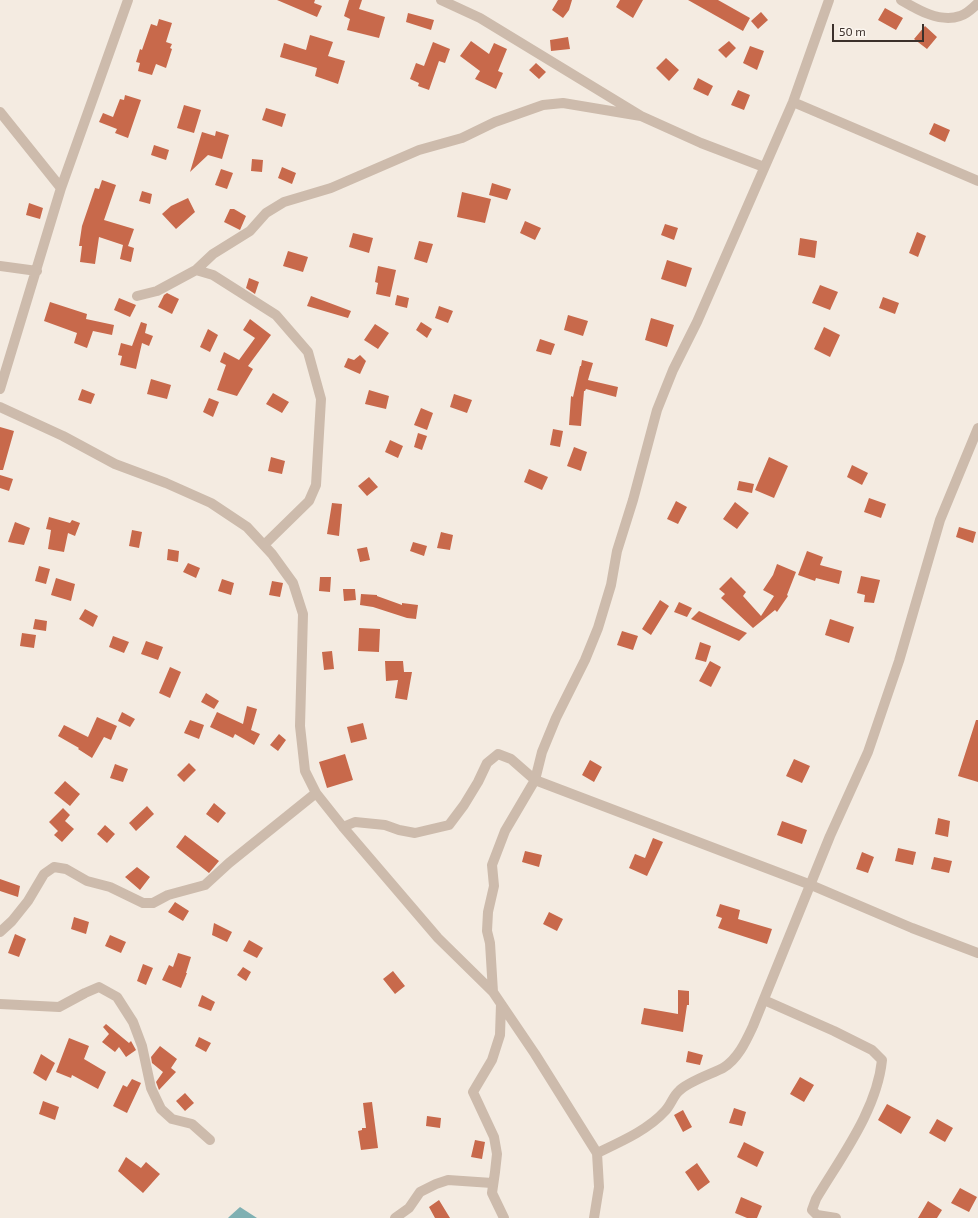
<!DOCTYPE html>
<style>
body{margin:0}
#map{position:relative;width:978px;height:1218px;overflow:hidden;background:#f4ebe1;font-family:"Exo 2",sans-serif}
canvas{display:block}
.scale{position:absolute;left:832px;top:24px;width:92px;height:18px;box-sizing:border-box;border:2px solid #3b302b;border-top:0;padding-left:5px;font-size:12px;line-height:14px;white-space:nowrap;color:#3b302b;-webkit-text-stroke:3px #fbf5ee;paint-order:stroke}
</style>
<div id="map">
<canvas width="978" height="1218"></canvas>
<div class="scale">50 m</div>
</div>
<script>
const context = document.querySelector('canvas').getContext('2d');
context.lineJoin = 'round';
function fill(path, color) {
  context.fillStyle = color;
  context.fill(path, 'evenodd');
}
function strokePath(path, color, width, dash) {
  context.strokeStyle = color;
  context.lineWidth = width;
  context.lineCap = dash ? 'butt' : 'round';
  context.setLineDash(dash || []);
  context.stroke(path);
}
fill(new Path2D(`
 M240,1207L257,1218H228L230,1216Z`), '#7fb0b2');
fill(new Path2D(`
 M277,0H315L314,3L322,6L317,17Z
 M349,0H362L359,9L385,17L379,38L347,30L350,19L344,16Z
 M558,0H572L569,10L563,18L552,10Z
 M620,0H643L633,18L616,7Z
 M688,0H718L750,18L743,31Z
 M885,8L903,18L896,30L878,20Z
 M761,12L768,20L758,29L751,21Z
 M408,13L434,20L431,30L406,22Z
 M159,19L172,23L166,42L172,44L170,48L172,49L166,68L156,64L152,75L138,71L140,63L136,62L140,49L142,50L151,24L157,26Z
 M925,26L937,37L927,49L914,39Z
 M310,35L333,42L328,56L345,61L338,84L315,76L317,68L280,57L284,43L306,50Z
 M568,37L570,49L551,51L550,40Z
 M471,41L489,54L494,43L507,49L498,71L503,73L496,89L475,79L480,71L460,56Z
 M729,41L736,48L726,58L718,50Z
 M433,42L450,49L445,63L439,61L429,90L418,86L419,83L410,79L416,63L424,66Z
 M750,46L764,51L757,70L743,63Z
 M666,58L679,70L669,81L656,68Z
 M536,63L546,72L539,79L529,70Z
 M698,78L713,86L708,96L693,89Z
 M738,90L750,95L744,110L731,105Z
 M125,95L141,100L128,138L115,133L117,129L99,122L103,113L113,117L120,99L124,100Z
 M184,105L201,110L194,133L177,128Z
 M266,108L286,114L282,127L262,120Z
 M934,123L950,130L945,142L929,134Z
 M216,131L229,135L222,159L208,155L190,172L202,132L215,136Z
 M154,145L169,150L166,160L151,155Z
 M252,159L263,160L262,172L251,171Z
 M282,167L296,173L292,184L278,178Z
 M221,169L233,173L227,189L215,185Z
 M102,180L116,185L104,220L134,229L128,246L134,248L131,262L120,259L123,245L99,237L95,264L80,262L82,246H79L82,226L95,188L99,189Z
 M492,183L511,189L507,200L489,195Z
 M142,191L152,194L150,204L139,201Z
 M462,192L491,199L485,223L457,217Z
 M188,198L195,212L176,229L162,214L171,206Z
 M29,203L43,208L40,219L26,215Z
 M230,209H234L246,216L240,230L224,222Z
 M525,221L541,228L535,240L520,233Z
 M665,224L678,228L674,240L661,235Z
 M917,232L926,236L918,257L909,253Z
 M353,233L373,238L369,253L349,247Z
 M800,238L817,241L815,258L798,255Z
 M419,241L433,244L427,263L414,259Z
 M288,251L308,257L303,272L283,266Z
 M667,260L692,268L686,287L661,279Z
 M378,266L396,270L390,297L376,294L378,283L375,282Z
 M249,278L259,282L255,294L246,288Z
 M820,285L838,292L830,310L812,303Z
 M167,293L179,299L172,314L158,307L164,295Z
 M397,295L409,298L407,308L395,305Z
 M311,296L351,311L348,318L307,306Z
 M883,297L899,303L895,314L879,308Z
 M119,298L136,305L130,317L114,310Z
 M50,302L87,314L86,319L114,325L112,335L93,331L87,348L74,343L77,333L44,321Z
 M439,306L453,311L448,323L435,318Z
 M568,315L588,321L583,336L564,330Z
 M651,318L674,325L667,347L645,340Z
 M250,319L271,335L248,366L253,369L237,396L217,390L226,365L220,362L224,352L239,360L255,338L243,330Z
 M141,322L147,324L145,333L153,336L149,346L142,343L136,369L120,365L122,356L118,355L121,343L132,346Z
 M421,322L432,329L427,338L416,330Z
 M375,324L389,333L378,349L364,340Z
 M824,327L840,335L830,357L814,349Z
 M208,329L218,335L210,352L200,347Z
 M540,339L555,344L551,355L536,351Z
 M360,355L366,361L360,374L344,367L348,358L354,360Z
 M582,360L593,363L588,380L618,387L616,397L586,389L585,391H584L581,426L569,425L571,396L573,397L580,366H581Z
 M151,379L171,385L167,399L147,394Z
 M82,389L95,394L91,404L78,400Z
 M369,390L389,396L386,409L365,404Z
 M273,393L289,402L282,413L266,404Z
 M454,394L472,400L467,413L450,407Z
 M209,398L219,402L213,417L203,412Z
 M421,408L433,413L427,430L414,425Z
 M0,427L14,431L3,470H0Z
 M553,429L563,431L560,447L550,445Z
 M418,433L427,436L422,450L414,447Z
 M390,440L403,446L398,458L385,452Z
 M574,447L587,452L581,471L567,466Z
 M271,457L285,461L282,474L268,471Z
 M769,457L788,466L774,498L755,490Z
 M852,465L868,473L862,485L847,477Z
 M529,469L548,477L542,490L524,482Z
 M0,475L13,479L9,491L0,488Z
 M369,477L378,487L367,496L358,486Z
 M739,481L754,484L752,493L737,490Z
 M869,498L886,504L881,518L864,512Z
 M676,501L687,507L678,524L667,519Z
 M735,502L749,513L737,529L723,519Z
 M332,503L342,504L339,536L327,534Z
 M49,517L70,523L72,520L80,523L75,536L68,533L64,552L48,549L51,530L46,529Z
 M15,522L30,528L24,545L8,542Z
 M959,527L976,532L973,543L956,537Z
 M132,530L142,532L139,548L129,546Z
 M441,532L453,535L450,550L437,548Z
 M413,542L427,546L424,556L410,551Z
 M367,547L370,560L360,562L357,549Z
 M168,549L179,551L178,562L167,560Z
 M807,551L823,557L820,565L842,571L839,584L816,578L815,581L798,575Z
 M188,563L200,568L196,578L183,572Z
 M777,564L796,572L787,595L788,596L777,612L775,610L753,628L721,598L725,594L719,589L731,577L746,592L743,596L761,616L774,596L763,590L773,575Z
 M39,566L50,569L46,584L35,581Z
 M861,576L880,580L874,603L864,602L865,595L857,593Z
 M320,577H331L330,592L319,591Z
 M56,578L75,584L71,601L51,595Z
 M222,579L234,583L231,595L218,591Z
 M272,581L283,583L280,597L269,595Z
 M343,589H355L356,600L344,601Z
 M361,594L377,595V596L402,605V603L418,605L416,619L407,618L373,607L360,605Z
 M660,600L669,606L651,635L642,629Z
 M679,602L692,608L687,617L674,612Z
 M85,609L98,616L93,627L79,619Z
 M699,611L747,633L739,641L691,619Z
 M35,619L47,621L46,631L33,629Z
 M830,619L854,627L849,643L825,635Z
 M359,628L380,629L379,652L358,651Z
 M622,631L638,636L633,650L617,645Z
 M22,633L36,635L34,648L20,646Z
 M113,636L129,642L124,653L109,647Z
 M146,641L163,647L158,660L141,654Z
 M700,642L711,646L706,662L695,659Z
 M332,651L334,669L324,670L322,652Z
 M385,661H403L404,672H412L407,700L395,698L398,680L386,681Z
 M710,661L721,667L711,687L699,681Z
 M170,667L181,672L170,698L159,693Z
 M206,693L219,701L214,709L201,702Z
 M247,706L257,709L251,730L260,734L254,745L235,734L233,738L210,727L217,712L243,724Z
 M122,712L135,719L130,727L118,721Z
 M97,717L117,726L111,740L104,737L92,758L78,749L79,748L58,736L64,725L88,737Z
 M190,720L204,725L199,739L184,733Z
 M976,720H978V782L958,776Z
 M363,723L367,739L351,743L347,727Z
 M279,734L286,740L278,751L270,745Z
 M345,754L353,780L327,788L319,762Z
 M794,759L810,766L802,783L786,776Z
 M590,760L602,767L594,782L582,775Z
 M189,763L196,770L184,782L177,775Z
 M115,764L128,769L123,782L110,778Z
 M65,781L80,794L70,806L54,793Z
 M214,803L226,813L218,823L206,814Z
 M147,806L154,814L136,831L129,823Z
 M63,808L70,815L65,821L74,829L62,842L54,835L58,831L49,822Z
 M938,818L950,821L948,837L935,834Z
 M782,821L807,830L802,844L777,835Z
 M105,825L115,834L107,843L97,834Z
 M185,835L219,861L209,873L176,847Z
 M653,838L663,842L647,876L629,868L635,854L645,858Z
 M898,848L916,852L913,865L895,861Z
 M525,851L542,855L539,867L522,862Z
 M862,852L874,857L868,873L856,869Z
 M934,857L952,861L949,873L931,869Z
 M137,867L150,877L140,890L125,877Z
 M0,879L20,886L18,897L0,891Z
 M175,902L189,911L183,921L168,912Z
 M720,904L740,910L738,919L772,929L767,944L718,928L722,918L716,916Z
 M549,912L563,919L557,931L543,924Z
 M74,917L89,922L86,934L71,929Z
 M214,923L232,932L227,942L212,935Z
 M15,934L26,939L19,957L8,953Z
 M110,935L126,942L121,953L105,946Z
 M249,940L263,948L257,958L243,951Z
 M178,953L191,957L186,973H187L181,988L162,980L169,965L173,967Z
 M143,964L153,968L146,985L137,981Z
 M243,967L251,972L246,981L237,975Z
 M393,971L405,986L395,994L383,979Z
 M678,990L689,991V1005H687L683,1032L641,1024L644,1008L678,1014Z
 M202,995L215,1002L211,1011L198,1006Z
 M106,1024L129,1043L131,1041L136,1050L126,1057L119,1047L115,1052L102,1042L109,1034L103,1027Z
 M199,1037L211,1043L206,1052L195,1046Z
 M69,1038L89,1046L84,1059L106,1072L98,1089L72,1075L71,1078L56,1072Z
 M160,1046L177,1059L171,1068L176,1072L159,1090L156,1082L163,1072L152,1063L151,1057Z
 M688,1051L703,1055L700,1065L686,1062Z
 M41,1054L55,1063L46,1081L33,1073Z
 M800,1077L814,1085L804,1102L790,1094Z
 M132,1079L141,1083L127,1113L113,1106L123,1085L127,1087Z
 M185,1093L194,1103L185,1111L176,1101Z
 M43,1101L59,1107L55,1120L39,1114Z
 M372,1102L378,1148L361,1150L358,1131L362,1130V1128H366L363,1103Z
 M887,1104L911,1117L901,1134L878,1120Z
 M734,1108L746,1112L742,1126L729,1123Z
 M683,1110L692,1127L683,1132L674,1115Z
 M427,1116L441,1118L440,1128L426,1126Z
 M937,1119L953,1128L945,1142L929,1133Z
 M475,1140L485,1142L482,1159L471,1157Z
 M744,1142L764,1152L757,1167L737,1157Z
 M126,1157L141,1168L146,1162L160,1174L143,1193L118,1171Z
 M697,1163L710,1182L698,1191L685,1172Z
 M960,1188L977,1197L969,1212L951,1203Z
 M741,1197L762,1206L757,1218H747L735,1213Z
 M439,1200L450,1218H435L429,1207Z
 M928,1201L942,1210L937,1218H918Z`), '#c8694b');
strokePath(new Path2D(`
 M441,0L480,18L641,116L701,143L764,167
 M901,0C918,10 940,23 960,16C967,14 973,8 978,3
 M793,102L978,181
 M0,112L61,188
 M0,266L37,271
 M196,270L213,254L250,231L266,213L284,202L331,188L419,150L462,138L495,122L543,105L563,103L641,116
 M137,296L157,291L196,270L213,275L276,315L308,352L321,399L316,485L309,501L264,545
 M0,389L61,188L128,0
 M0,407L63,436L115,464L166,483L211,503L247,527L272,554L293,583L303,614L300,726L305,771L316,793L343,827L438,938L493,992L535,1054L597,1153L599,1187L594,1218
 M343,827L355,822L385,825L399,830L415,833L449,825L464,805L478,782L487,763L498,754L511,759L535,780L811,885L912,928L978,953
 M0,932L12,921L28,901L44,874L54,867L66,869L87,881L110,887L143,903H153L168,895L205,885L229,863L316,793
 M493,992L490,943L487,931L488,912L494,886L492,865L505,831L535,780L542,752L556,718L585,660L598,628L611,585L617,551L633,500L657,410L673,370L697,322L793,102L829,0
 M764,1000L834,1031L872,1050L882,1060C877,1110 841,1157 816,1199L812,1210L817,1215L836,1218
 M0,1004L59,1007L85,993L99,987L117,997L133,1022L142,1046L151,1088L161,1109L172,1119L192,1124L210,1140
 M501,1004L500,1035L492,1060L473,1092L494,1137L497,1154L495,1172L492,1193L504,1218
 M597,1153C620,1142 648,1130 665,1111C671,1105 673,1096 679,1091C687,1082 711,1074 723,1068C738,1059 746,1041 753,1026L830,836L868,752L899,661L940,520L978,428
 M395,1218L409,1208L420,1192L436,1184L448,1180L492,1183`), '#cdbbac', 10);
</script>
